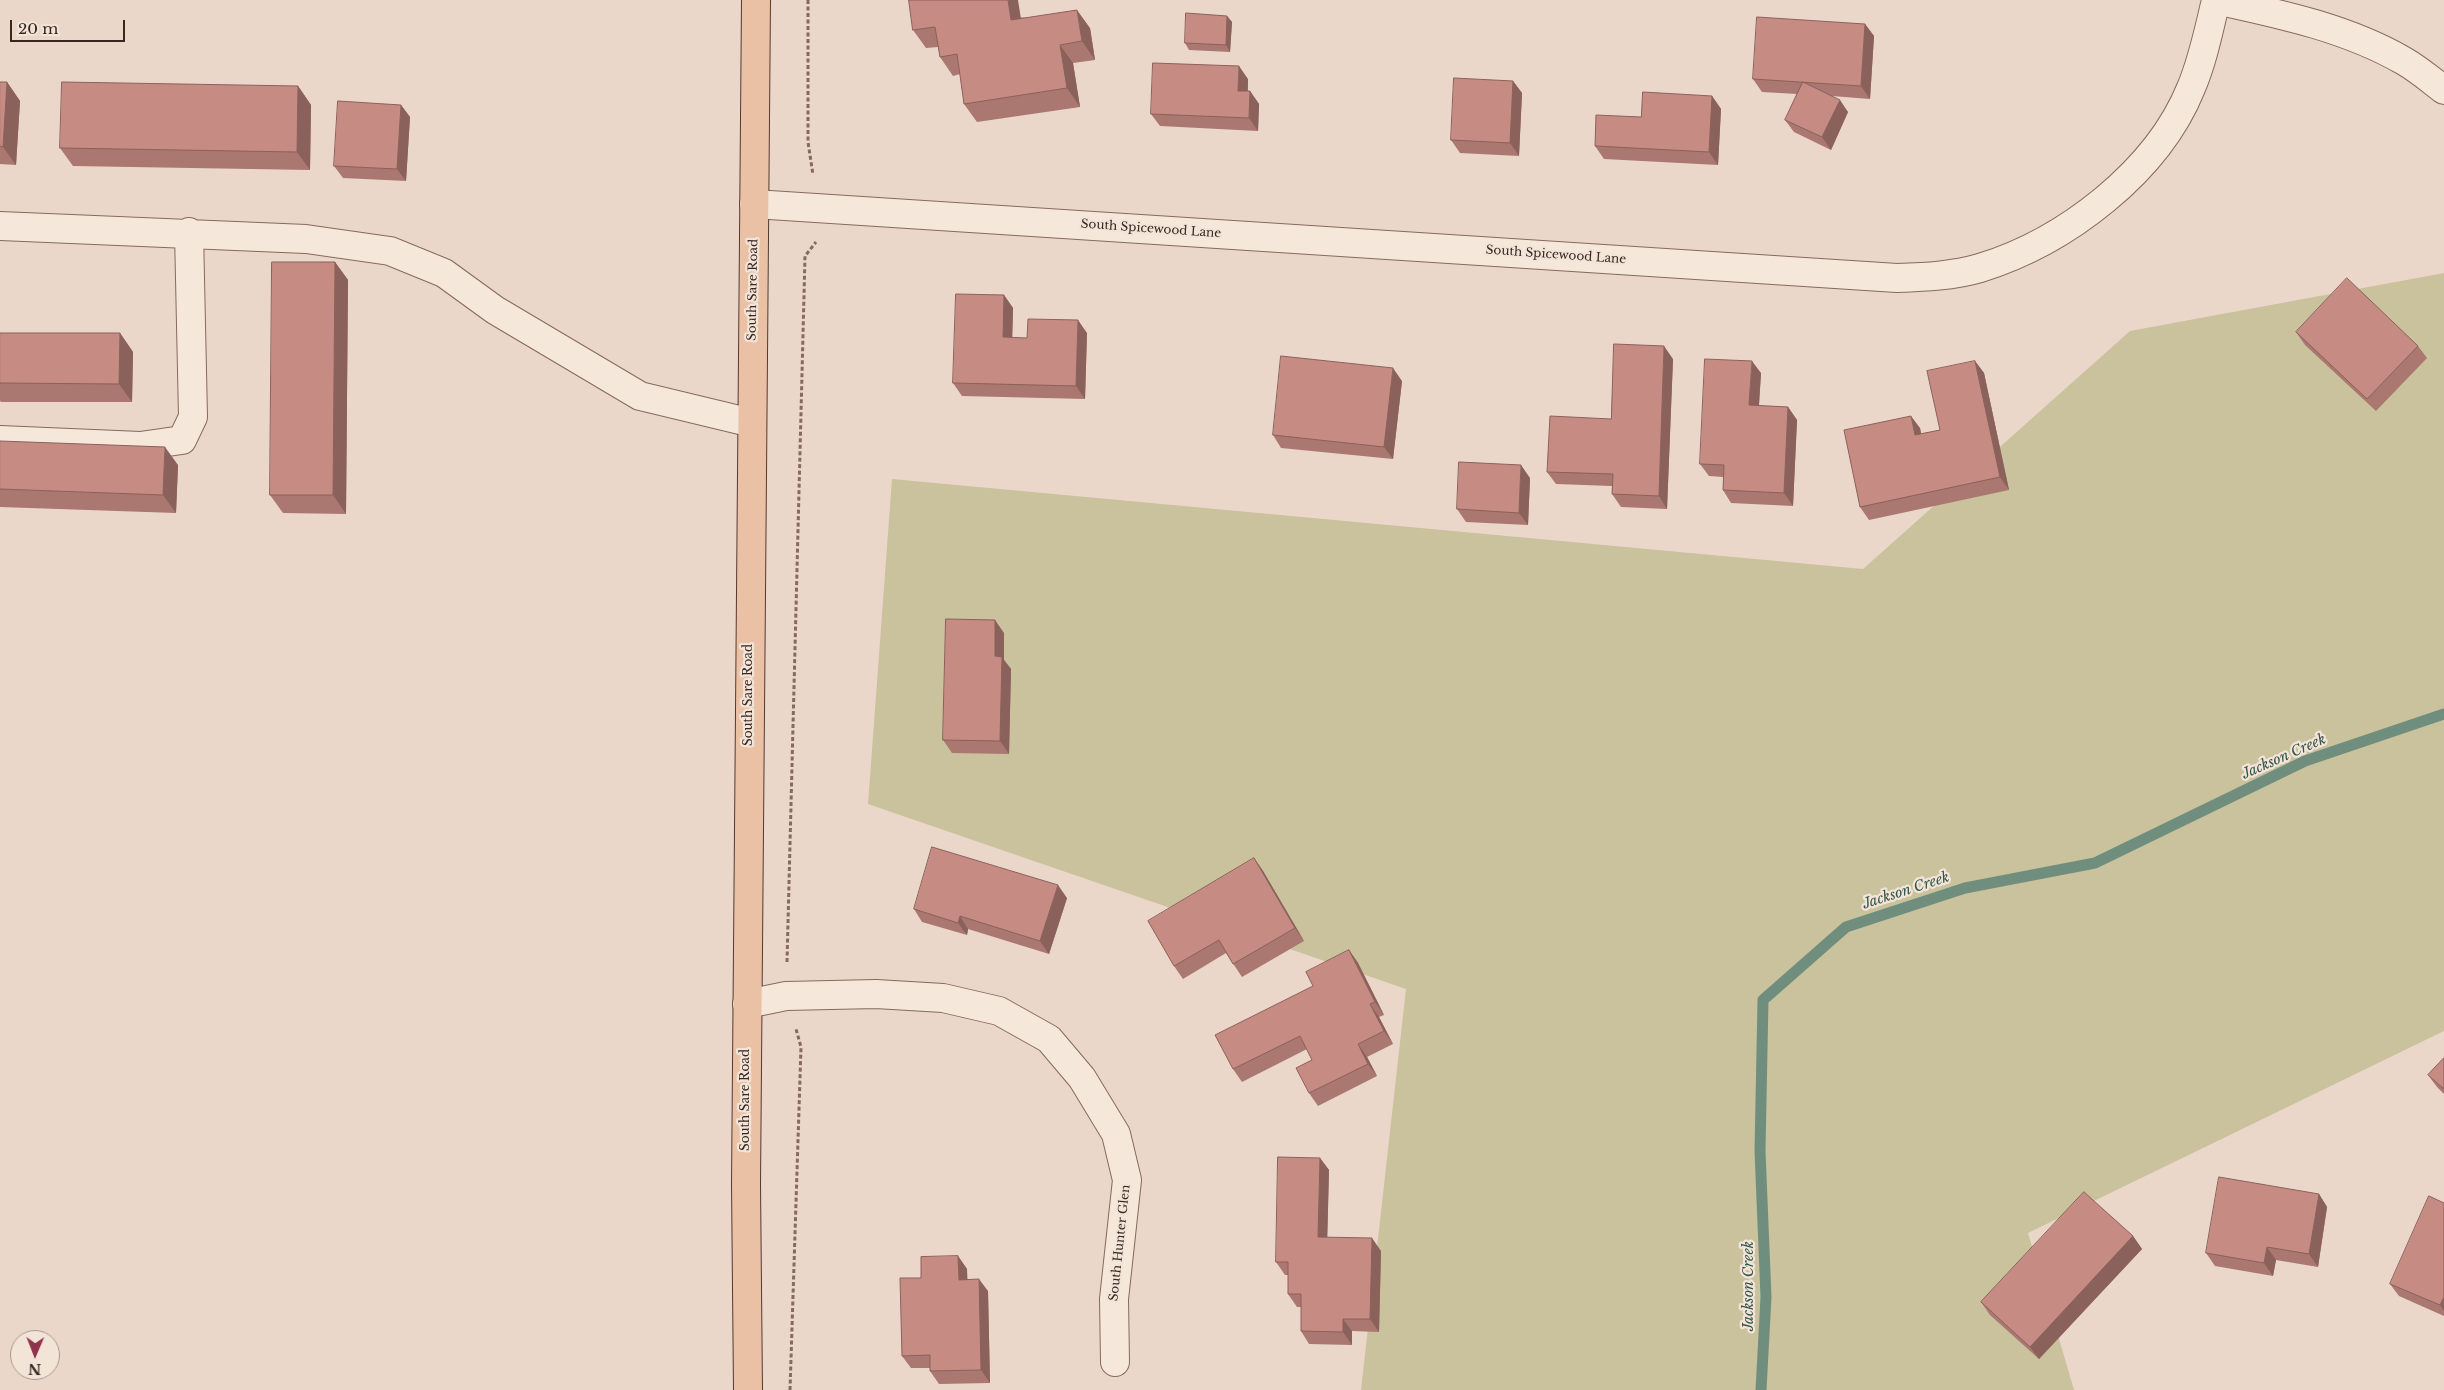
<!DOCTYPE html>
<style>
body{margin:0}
#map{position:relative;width:2444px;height:1390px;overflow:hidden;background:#ebd7c9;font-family:"Libre Baskerville",serif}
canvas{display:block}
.north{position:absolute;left:10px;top:1330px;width:50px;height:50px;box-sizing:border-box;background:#f3e4d8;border:1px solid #a8988f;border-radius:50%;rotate:181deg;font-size:14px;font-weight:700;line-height:20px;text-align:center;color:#382621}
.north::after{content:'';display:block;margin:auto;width:18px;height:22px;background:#90344e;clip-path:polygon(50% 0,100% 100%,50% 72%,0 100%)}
.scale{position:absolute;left:10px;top:20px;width:115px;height:22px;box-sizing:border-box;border:2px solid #382621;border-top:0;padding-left:6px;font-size:15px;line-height:18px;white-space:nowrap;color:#382621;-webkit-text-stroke:4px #f3e4d8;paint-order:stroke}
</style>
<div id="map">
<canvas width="2444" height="1390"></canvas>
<div class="north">N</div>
<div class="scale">20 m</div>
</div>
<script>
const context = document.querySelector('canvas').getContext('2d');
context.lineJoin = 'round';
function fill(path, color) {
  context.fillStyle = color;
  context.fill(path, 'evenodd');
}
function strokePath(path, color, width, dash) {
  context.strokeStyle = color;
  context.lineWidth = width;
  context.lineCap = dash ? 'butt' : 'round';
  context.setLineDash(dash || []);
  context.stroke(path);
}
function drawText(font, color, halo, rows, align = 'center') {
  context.font = font + ' "Libre Baskerville",serif';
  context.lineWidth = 4.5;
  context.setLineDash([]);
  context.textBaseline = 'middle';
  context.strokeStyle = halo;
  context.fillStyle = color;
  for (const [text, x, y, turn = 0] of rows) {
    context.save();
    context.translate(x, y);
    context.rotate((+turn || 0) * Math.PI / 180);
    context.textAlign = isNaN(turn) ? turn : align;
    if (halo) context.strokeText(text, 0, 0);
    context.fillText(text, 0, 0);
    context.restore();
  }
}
fill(new Path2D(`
 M2444,273V1031L2028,1233L2074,1390H1361L1406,989L868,804L892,479L1863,569L2130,331Z`), '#c9c29d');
strokePath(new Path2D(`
 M1761,1390L1766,1297L1760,1151L1763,1000L1846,927L1965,888L2095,863L2305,761L2444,714`), '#708e7e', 11);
const minor = new Path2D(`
 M2216,0C2280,14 2347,28 2404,61C2418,69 2431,80 2444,90
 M754,204L1897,278C1925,277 1953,276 1980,268C2065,242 2157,172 2191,88C2203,60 2209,29 2216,0
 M0,226L306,239L390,251L444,273L495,310L640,396L752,423
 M0,440L140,446L182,440L193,417L189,232
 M747,1004L786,996L876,994L943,998L999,1011L1049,1039L1082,1078L1116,1134L1127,1180L1114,1299L1115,1362`);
const major = new Path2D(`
 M748,1390L746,1184L756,0`);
strokePath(minor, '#86695f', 30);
strokePath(major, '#543932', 30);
strokePath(new Path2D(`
 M808,0V142L813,175
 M787,962L805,256L816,242
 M790,1390L801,1047L796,1029`), '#86695f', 3, [4, 2.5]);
strokePath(minor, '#f6e7db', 28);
strokePath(major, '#eac1a4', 28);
fill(new Path2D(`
 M909,0L1090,28L1095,60L1073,63L1080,107L977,122L964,104L960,74L953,76L940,57L938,47L926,48L913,30Z
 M1227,16L1232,22L1230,52L1189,50L1185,43Z
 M1865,24L1874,36L1870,99L1832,96L1848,112L1831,150L1794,132L1785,120L1797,94L1762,92L1753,79Z
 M1248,79V91H1250L1259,104L1258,131L1160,126L1151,114Z
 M1513,81L1522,93L1519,156L1460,153L1451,140Z
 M0,82H7L20,101L16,165L0,164Z
 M298,86L311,105L310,170L73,166L60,148Z
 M1712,96L1721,109L1718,165L1604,159L1595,146L1641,117Z
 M401,105L410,117L406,181L343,178L334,166Z
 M335,262L348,280L346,514L283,513L270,495Z
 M1004,295L1013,308L1012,338H1027L1087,333L1085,399L962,396L953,383Z
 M2296,332L2418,346L2427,358L2376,411L2305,345Z
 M0,333H120L133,352L132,402H1L0,401Z
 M1673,359L1667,509L1621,507L1612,494V486L1556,484L1547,472L1611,419Z
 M1975,361L1984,373L2009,490L1869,520L1860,507L1920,428L1921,434L1940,430Z
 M1761,373L1759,406L1788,407L1797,420L1793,506L1731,503L1723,490V477L1709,476L1700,464Z
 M1402,381L1393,459L1281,448L1273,435Z
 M0,441L178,465L176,513L0,507Z
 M1530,478L1528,525L1466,522L1457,509Z
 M1004,633V660L1011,669L1009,754L952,753L943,740Z
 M1254,858L1263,871L1304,941L1242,977L1226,953L1183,979L1174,966Z
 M1067,898L1049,954L968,929L967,935L922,922L914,909Z
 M1349,950L1358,963L1384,1015L1379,1017L1393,1044L1367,1057L1377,1076L1318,1106L1309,1093L1312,1060L1307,1049L1242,1082L1233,1069L1313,986Z
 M2444,1058V1094L2437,1087L2428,1075Z
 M1320,1158L1329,1170L1327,1238L1381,1251L1379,1332L1352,1331V1345L1309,1344L1301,1331V1307H1297L1288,1294V1275H1285L1276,1262Z
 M2319,1194L2327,1207L2318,1267L2276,1260L2273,1276L2215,1266L2206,1253Z
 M2444,1203V1316L2399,1296L2390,1284Z
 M2133,1236L2142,1249L2039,1359L1990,1315L1981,1302Z
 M958,1256L967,1269V1279L988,1291L990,1383L939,1384L930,1371V1368H911L902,1356L921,1278Z`), '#aa7870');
fill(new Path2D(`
 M1008,0H1018L1024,38L1011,20Z
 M1077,10L1090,28L1095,60L1082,41Z
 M1227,16L1232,22L1230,52L1226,45Z
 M1865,24L1874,36L1870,99L1861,86Z
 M1060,45L1073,63L1080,107L1067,88Z
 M1239,66L1248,79L1247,104L1238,91Z
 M1513,81L1522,93L1519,156L1510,143Z
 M7,82L20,101L16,165L3,147Z
 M298,86L311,105L310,170L297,152Z
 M1250,91L1259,104L1258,131L1249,118Z
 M1712,96L1721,109L1718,165L1709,152Z
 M1840,100L1848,112L1831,150L1822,137Z
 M401,105L410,117L406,181L397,169Z
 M335,262L348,280L346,514L333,495Z
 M1004,295L1013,308L1012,350L1003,337Z
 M1078,320L1087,333L1085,399L1076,386Z
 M120,333L133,352L132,402L119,384Z
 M1664,346L1673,359L1667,509L1659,496Z
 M1752,361L1761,373L1758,418L1749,405Z
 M1975,361L1984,373L2009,490L2000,477Z
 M1393,368L1402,381L1393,459L1384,447Z
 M1788,407L1797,420L1793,506L1784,493Z
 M1911,416L1920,428L1924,448L1915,435Z
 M165,447L178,465L176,513L163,495Z
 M1521,465L1530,478L1528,525L1519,513Z
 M995,620L1004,633V660L1011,669L1009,754L1000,741L995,656Z
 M1254,858L1263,871L1304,941L1295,928Z
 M1058,885L1067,898L1049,954L1040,941Z
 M960,916L968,929L967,935L958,923Z
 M1349,950L1358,963L1384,1015L1375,1002Z
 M1370,1004L1379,1017L1393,1044L1384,1031Z
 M1358,1044L1367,1057L1377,1076L1368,1064Z
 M1320,1158L1329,1170L1327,1250L1318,1237Z
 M2319,1194L2327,1207L2318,1267L2309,1254Z
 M2133,1236L2142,1249L2039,1359L2030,1347Z
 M1372,1238L1381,1251L1379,1332L1370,1319Z
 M2267,1247L2276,1260L2273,1276L2264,1263Z
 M958,1256L967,1269L968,1292L959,1280Z
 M979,1279L988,1291L990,1383L981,1370Z
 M2444,1297V1311L2440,1305Z
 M1343,1319L1352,1331V1345L1343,1332Z`), '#8b615b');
const building = new Path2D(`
 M909,0H1008L1011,20L1077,10L1082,41L1060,45L1067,88L964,104L957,54L940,57L935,27L913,30Z
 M1186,13L1227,16L1226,45L1185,43Z
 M1757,17L1865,24L1861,86L1753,79Z
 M1153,63L1239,66L1238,91H1250L1249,118L1151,114Z
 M1454,78L1513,81L1510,143L1451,140Z
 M0,82H7L3,147L0,146Z
 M62,82L298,86L297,152L60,148Z
 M1803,82L1840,100L1822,137L1785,120Z
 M1643,92L1712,96L1709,152L1595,146L1596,115L1641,117Z
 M338,101L401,105L397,169L334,166Z
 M272,262H335L333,495H270Z
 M2347,278L2418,346L2367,399L2296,332Z
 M956,294L1004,295L1003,337L1027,338L1028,319L1078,320L1076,386L953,383Z
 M0,333H120L119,384L0,383Z
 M1614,344L1664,346L1659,496L1612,494L1613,474L1547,472L1550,416L1611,419Z
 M1281,356L1393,368L1384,447L1273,435Z
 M1705,359L1752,361L1749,405L1788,407L1784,493L1723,490L1724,465L1700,464Z
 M1975,361L2000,477L1860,507L1844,430L1911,416L1915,435L1940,430L1927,371Z
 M0,441L165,447L163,495L0,489Z
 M1459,462L1521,465L1519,513L1457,509Z
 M946,619L995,620V656L1002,657L1000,741L943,740Z
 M932,847L1058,885L1040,941L960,916L958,923L914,909Z
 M1254,858L1295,928L1233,964L1219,940L1174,966L1148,921Z
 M1349,950L1375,1002L1370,1004L1384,1031L1358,1044L1368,1064L1309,1093L1296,1068L1312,1060L1300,1036L1233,1069L1215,1035L1313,986L1306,972Z
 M2444,1058V1089L2428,1075Z
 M1278,1157L1320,1158L1318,1237L1372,1238L1370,1319H1343V1332L1301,1331V1294H1288V1262H1276Z
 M2219,1177L2319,1194L2309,1254L2267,1247L2264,1263L2206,1253Z
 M2084,1192L2133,1236L2030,1347L1981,1302Z
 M2429,1196L2444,1203V1297L2440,1305L2390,1284Z
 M958,1256L959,1280L979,1279L981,1370L930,1371V1355L902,1356L900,1278H921V1257Z`);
fill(building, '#c68b82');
strokePath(building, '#8b615b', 1);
drawText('12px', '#382621', '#f3e4d8', [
 ["South Spicewood Lane",1151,229,4],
 ["South Spicewood Lane",1556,255,4],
 ["South Sare Road",753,290,-89],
 ["South Sare Road",749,695,-90],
 ["South Sare Road",746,1100,-90],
 ["South Hunter Glen",1120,1243,-84]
]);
drawText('italic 14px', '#32564a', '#f3e4d8', [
 ["Jackson Creek",2284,757,-24],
 ["Jackson Creek",1906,891,-18],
 ["Jackson Creek",1749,1286,-90]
]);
</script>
